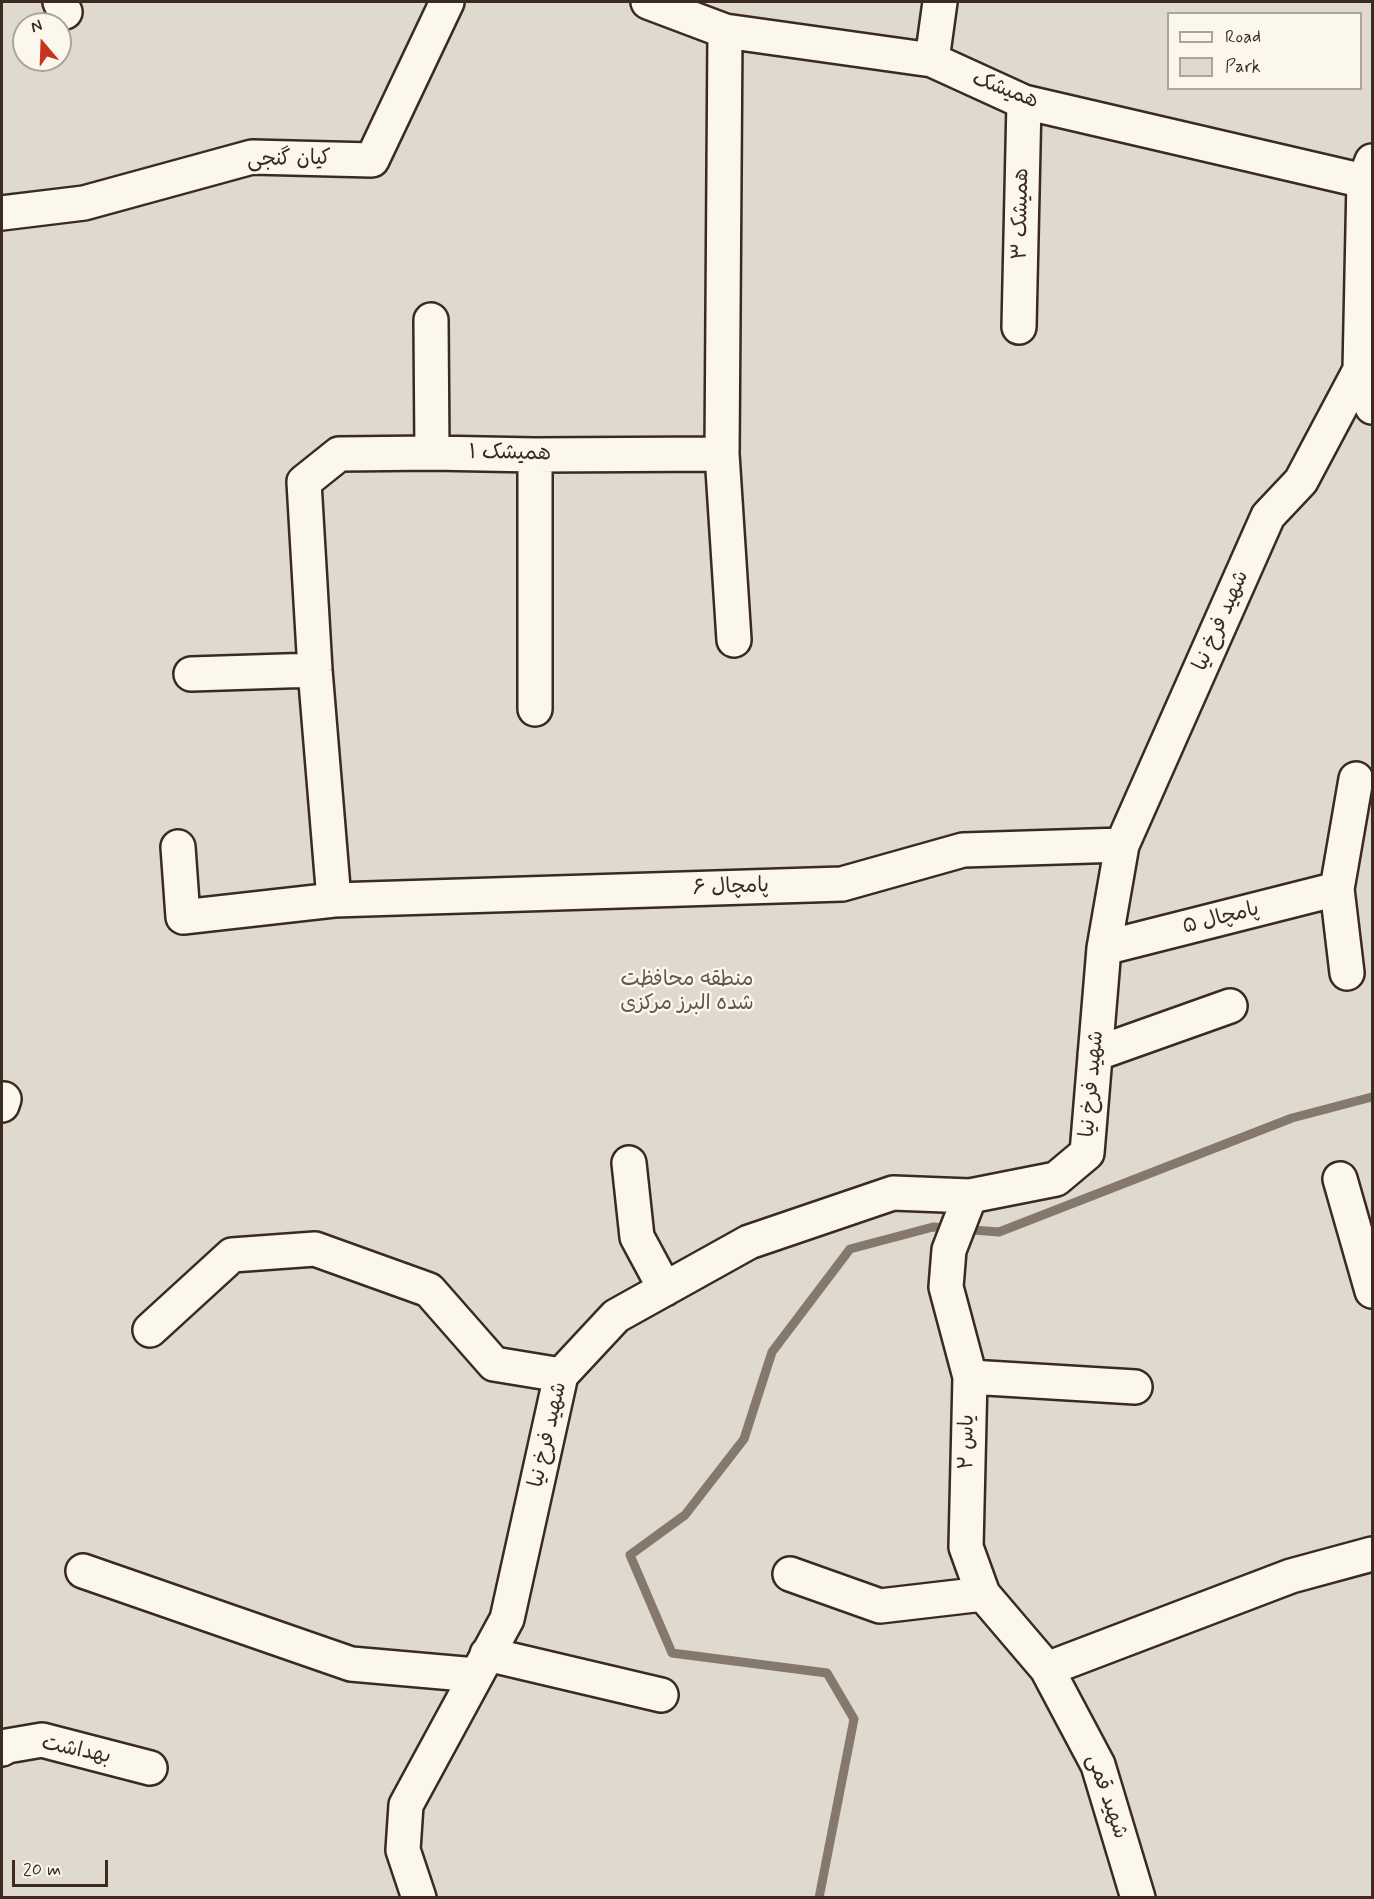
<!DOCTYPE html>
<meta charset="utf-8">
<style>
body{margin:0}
#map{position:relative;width:1374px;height:1899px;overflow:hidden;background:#fbf7ec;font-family:Mynerve,sans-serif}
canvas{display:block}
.frame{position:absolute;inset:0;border:3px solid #3b2a1e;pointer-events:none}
.legend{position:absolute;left:1167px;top:12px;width:195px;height:78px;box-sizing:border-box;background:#fbf7ec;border:2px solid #aea59a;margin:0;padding:8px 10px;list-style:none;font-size:18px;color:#3b2a1e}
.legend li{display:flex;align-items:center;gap:12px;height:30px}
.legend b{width:30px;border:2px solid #aea59a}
.north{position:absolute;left:12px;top:12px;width:60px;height:60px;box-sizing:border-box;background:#fbf7ec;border:2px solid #aea59a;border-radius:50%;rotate:341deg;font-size:16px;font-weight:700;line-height:24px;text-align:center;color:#3b2a1e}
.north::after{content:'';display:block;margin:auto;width:21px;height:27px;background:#c8321e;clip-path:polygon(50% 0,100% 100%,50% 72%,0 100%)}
.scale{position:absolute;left:12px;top:1860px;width:96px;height:27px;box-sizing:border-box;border:3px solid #3b2a1e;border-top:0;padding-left:8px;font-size:18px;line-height:21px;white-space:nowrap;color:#3b2a1e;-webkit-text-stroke:4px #fbf7ec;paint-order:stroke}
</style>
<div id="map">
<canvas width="1374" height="1899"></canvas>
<div class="frame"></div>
<ul class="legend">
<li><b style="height:8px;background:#fbf7ec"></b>Road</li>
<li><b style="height:16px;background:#dfd9ce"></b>Park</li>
</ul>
<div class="north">N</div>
<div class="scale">20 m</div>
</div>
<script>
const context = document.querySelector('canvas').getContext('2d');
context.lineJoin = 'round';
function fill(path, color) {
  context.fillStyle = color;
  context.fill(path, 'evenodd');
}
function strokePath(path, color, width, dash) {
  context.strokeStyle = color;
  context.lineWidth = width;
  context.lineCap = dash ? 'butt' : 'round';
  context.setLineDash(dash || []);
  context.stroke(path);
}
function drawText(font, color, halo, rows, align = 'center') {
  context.font = font + ' Mynerve,"Playpen Sans Arabic",sans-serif';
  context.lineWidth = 5;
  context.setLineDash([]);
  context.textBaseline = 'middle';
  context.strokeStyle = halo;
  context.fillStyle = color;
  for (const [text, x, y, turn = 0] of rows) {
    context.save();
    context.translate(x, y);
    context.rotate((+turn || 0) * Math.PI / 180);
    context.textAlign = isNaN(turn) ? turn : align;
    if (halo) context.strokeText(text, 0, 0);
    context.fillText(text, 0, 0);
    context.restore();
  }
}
fill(new Path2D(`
 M2,2H1372V1897H2ZM1168,14H1360V88H1168ZM24,24H60V60H24Z`), '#dfd9ce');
strokePath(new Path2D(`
 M819,1898L854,1719L827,1673L672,1653L630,1555L685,1515L744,1439L772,1352L850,1249L933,1227L999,1232L1292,1118L1372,1097`), '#85796d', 9);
const minor = new Path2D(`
 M60,2L65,12
 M648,2L725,31L932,60L1024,102L1364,181L1372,179
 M932,60L940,2
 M2,213L84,203L252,157L372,160L447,2
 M431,320L432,453
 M1019,327L1024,102
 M1360,370L1372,407
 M722,454L734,640
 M191,674L315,670
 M535,709V455
 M178,847L183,917L334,900L842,884L963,850L1122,845
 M334,900L315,670L304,482L339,454L432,453L535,455L722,454L725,31
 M1104,948L1337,889
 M1347,973L1337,889L1356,779
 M1095,1054L1230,1006
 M2,1105L4,1099
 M629,1163L637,1237L665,1289
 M1340,1179L1372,1291
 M970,1196L949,1250L946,1287L970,1377L966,1547L983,1594L1047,1669L1098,1765L1138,1898
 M150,1330L232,1255L315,1249L429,1290L494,1364L561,1375
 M970,1377L1135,1387
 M83,1571L351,1664L476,1675
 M790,1574L880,1606L983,1594
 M487,1654L661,1695
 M1047,1669L1291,1576L1372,1554
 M2,1749L7,1746L42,1740L150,1768
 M419,1898L403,1850L406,1805L507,1619L561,1375L616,1316L749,1242L893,1193L970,1196L1056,1179L1087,1153L1104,948L1122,845L1268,516L1301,481L1360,370L1364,181L1372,161`);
strokePath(minor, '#3b2a1e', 38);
strokePath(minor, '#fbf7ec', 33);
drawText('21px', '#3b2a1e', '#fbf7ec', [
 ["همیشک",1005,91,21],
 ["کیان گنجی",289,160,-1],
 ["همیشک ۳",1022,214,-89],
 ["همیشک ۱",510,454,1],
 ["شهید فرخ نیا",1222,621,-66],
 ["پامچال ۶",731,888,-2],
 ["پامچال ۵",1221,919,-14],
 ["شهید فرخ نیا",1093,1084,-85],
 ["شهید فرخ نیا",549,1435,-77],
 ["یاس ۲",968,1442,-89],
 ["بهداشت",76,1751,12],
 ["شهید قمی",1106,1797,71]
]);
drawText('21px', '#64564a', '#fbf7ec', [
 ["منطقه محافظت",687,981],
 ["شده البرز مرکزی",687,1005]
]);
</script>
